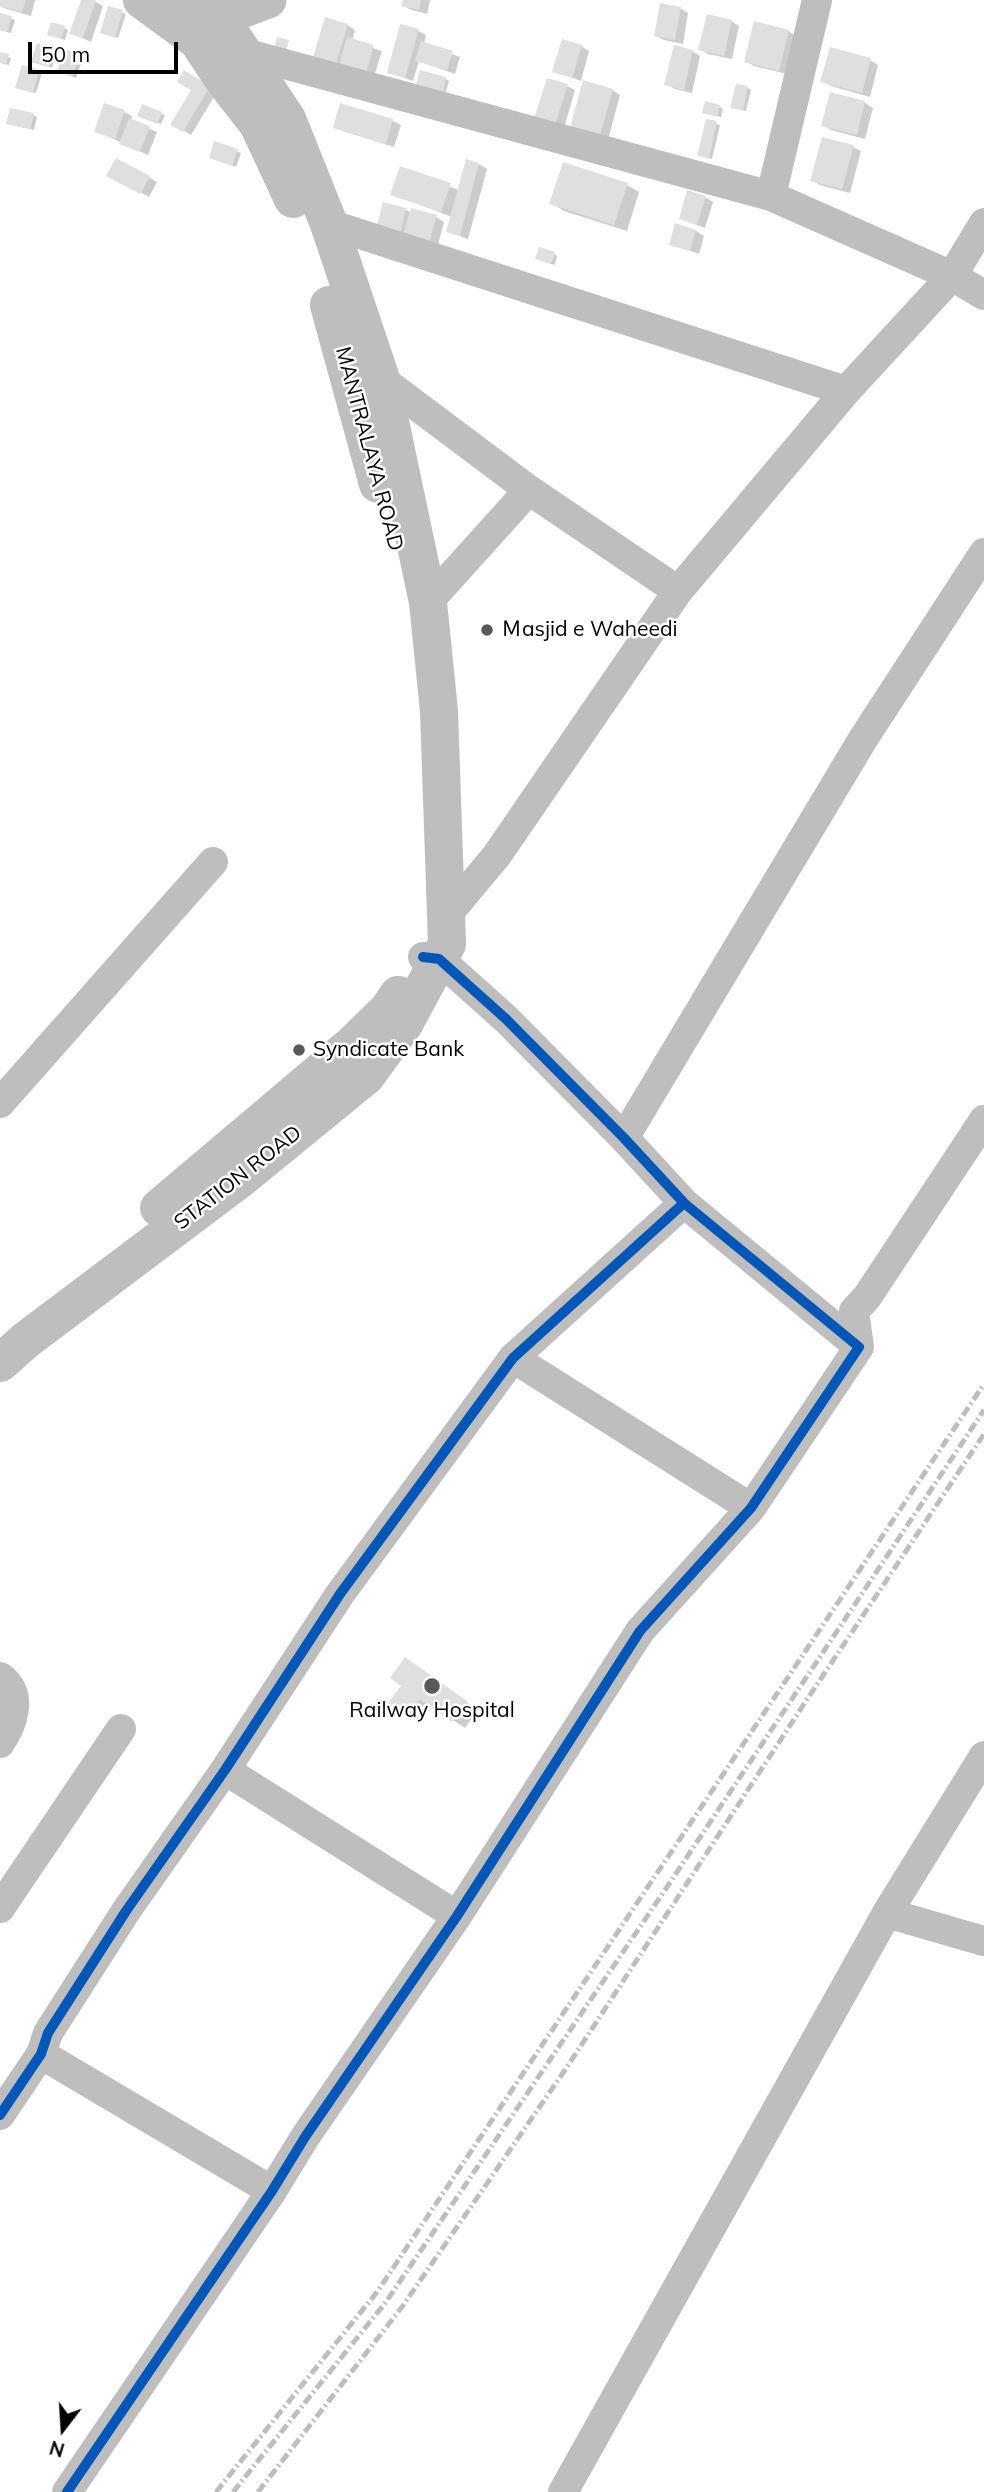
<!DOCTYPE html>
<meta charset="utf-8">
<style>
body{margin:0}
#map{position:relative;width:984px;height:2492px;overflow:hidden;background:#fff;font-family:Mulish,sans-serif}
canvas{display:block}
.north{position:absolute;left:28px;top:2394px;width:70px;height:70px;-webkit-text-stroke:5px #fff;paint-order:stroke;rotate:197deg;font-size:19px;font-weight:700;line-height:28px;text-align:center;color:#000}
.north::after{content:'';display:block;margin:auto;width:24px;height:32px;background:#000;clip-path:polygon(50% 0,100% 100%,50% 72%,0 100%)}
.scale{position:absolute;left:28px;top:42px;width:150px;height:32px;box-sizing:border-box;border:4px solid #000;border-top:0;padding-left:9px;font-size:21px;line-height:24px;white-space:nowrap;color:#000;-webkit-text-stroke:5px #fff;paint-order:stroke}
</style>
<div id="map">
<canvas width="984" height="2492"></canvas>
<div class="north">N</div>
<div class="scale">50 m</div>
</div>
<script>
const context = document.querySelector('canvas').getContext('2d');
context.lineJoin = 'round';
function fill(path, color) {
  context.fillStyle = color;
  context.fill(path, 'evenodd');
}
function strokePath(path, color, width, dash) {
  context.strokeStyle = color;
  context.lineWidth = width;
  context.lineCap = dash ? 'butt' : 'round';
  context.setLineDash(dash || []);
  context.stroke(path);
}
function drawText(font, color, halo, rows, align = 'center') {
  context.font = font + ' Mulish,"Noto Sans SC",sans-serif';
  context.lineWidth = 5;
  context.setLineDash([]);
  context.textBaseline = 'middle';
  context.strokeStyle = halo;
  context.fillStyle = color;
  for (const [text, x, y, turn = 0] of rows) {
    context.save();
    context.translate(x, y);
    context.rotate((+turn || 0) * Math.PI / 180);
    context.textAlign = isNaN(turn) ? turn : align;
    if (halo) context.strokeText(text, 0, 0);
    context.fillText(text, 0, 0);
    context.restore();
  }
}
fill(new Path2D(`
 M0,0H35L31,16L4,8L0,6Z
 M83,0H92L103,6L91,42L71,33Z
 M405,0H430L427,14L412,10L403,6Z
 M110,8L126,14L118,38L106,34Z
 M680,8L688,13L683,44L664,40L656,36Z
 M0,14L15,20L11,33L0,30Z
 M731,21L739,26L732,59L708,54L700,49Z
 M347,25L355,30L352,41L382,51L373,80L319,74Z
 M64,28L68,30L65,40L52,36Z
 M418,31L426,35L424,44L460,57L455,74L419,61L413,81L389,72Z
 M788,31L796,36L787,74L754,66L746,61Z
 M581,46L589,51L581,81L554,71Z
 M54,51L57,53L52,68L36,63Z
 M692,51L700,56L692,93L675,89L666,84Z
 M66,52L83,58L76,78L63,73Z
 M0,54L11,58L9,65L0,63Z
 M870,60L878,65L870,97L831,86L823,82Z
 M38,71L42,73L36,93L21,89Z
 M446,79L449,81L446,92L422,86Z
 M180,82L217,92L191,135L173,124L193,89Z
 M567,86L575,90L562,135L543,129Z
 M747,88L751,90L746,111L736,109Z
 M612,90L620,95L608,140L580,132Z
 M831,94L865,103L873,108L865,139L831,130L823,125Z
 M143,106L165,115L161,124L142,117Z
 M720,107L723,109L721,117L708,114Z
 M124,112L132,116L131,121L157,132L148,155L96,131Z
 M33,115L37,117L34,130L12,125Z
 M393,121L401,125L394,147L343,131L335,127Z
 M707,121L720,125L712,159L703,157Z
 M216,143L241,153L236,167L214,159Z
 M853,147L861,151L850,193L820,185L812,180Z
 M117,160L157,182L149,197L109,175Z
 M479,164L487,169L468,239L448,232L452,217L392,194L401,168L459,190Z
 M627,185L639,192L627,231L564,211L552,203Z
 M705,197L713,202L705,228L681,219Z
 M405,209L411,213L436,217L444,222L438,245L386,233Z
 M696,231L704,236L699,254L671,244Z
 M554,254L557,256L555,265L541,261Z
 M405,1659L478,1710L465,1728L432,1706L420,1722L408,1715L404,1686Z`), '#0003');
fill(new Path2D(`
 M0,0H26L22,12L0,6Z
 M81,0H96L83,38L69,34Z
 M403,0H421L419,10L401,6Z
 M660,3L681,7L675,40L654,36Z
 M108,6L123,10L115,38L100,33Z
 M0,13L12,16L7,32L0,30Z
 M707,14L732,20L724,56L698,50Z
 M325,17L348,24L332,77L309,70Z
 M754,21L789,30L779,71L744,62Z
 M51,22L65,26L61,39L47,35Z
 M400,24L419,29L405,78L387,73Z
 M277,37L289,40L283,64L271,61Z
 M347,37L374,45L365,77L338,69Z
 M562,39L582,45L572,78L552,72Z
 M421,41L453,51L447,70L415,61Z
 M37,43L55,50L49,67L31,62Z
 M674,45L693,50L684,90L664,85Z
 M830,47L871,58L862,93L820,82Z
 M65,49L80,55L72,77L57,71Z
 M0,52L9,54L6,64L0,63Z
 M22,65L39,70L33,93L15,88Z
 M184,70L210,86L183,132L170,125L191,90L177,82Z
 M420,70L446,77L443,92L416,85Z
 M547,78L568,84L553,131L532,125Z
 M583,80L613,89L600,136L570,128Z
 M736,84L748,86L743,110L730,108Z
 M830,92L865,101L857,135L821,126Z
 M705,101L720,105L717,117L702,113Z
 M104,103L125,110L115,139L94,132Z
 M340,103L393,119L386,144L333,128Z
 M142,104L162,112L157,124L137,116Z
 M10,108L34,113L30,129L6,124Z
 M129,118L150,126L140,152L119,144Z
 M706,119L717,121L709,158L697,156Z
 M822,137L854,145L842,189L810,181Z
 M214,141L238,149L232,166L209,158Z
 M116,158L150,176L140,194L106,176Z
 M466,159L479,163L460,236L446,232Z
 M563,162L628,183L614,225L549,204Z
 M400,166L451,183L441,212L390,195Z
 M687,190L706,196L697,225L679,219Z
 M383,202L406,208L400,235L376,229Z
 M411,208L437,215L429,242L403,234Z
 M675,223L696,230L690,251L669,245Z
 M539,247L555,252L551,264L535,259Z
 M405,1657L467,1701L452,1722L420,1699L407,1717L388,1703L401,1686L390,1678Z`), '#dfdfdf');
strokePath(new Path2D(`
 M817,0L771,196L952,276L984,295
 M244,53L771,196
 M329,224L846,391
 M381,379L529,490L678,591
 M428,602L529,490
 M447,915L497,855L678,591L846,391L952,276L984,223
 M0,1103L213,862
 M624,1138L863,739L984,553
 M859,1347L854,1311L867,1297L984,1120
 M513,1358L751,1508
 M0,1677C24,1693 13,1724 0,1743
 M225,1770L457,1916
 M0,1908L121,1729
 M887,1913L984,1941
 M41,2054L272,2191
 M0,2115L41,2054L48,2033L126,1911L225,1770L340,1594L513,1358L684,1203
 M67,2492L272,2191L305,2137L457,1916L640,1631L751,1508L859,1347L684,1203L624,1138L506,1019L439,959L423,957
 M563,2492L887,1913L984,1756`), '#bebebe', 30);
strokePath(new Path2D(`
 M199,40L220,18L268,0`), '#bebebe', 37);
strokePath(new Path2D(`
 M142,0L198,41L223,79L258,124L293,199
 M329,305L378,484
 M159,1208L353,1044L388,1010L398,995
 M0,1363L26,1340L240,1179L366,1076L404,1024L447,944L439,711L428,602L381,379L329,224L287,119L220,18L193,0`), '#bebebe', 38);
strokePath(new Path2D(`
 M216,2492L377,2292L984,1384
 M233,2492L386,2302L667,1887L984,1410
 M258,2492L402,2307L567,2067L804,1704L984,1434`), '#bebebe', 5, [10, 3.5, 2, 3.5]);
strokePath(new Path2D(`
 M0,2115L41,2054L48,2033L126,1911L225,1770L340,1594L513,1358L684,1203
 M67,2492L272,2191L305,2137L457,1916L640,1631L751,1508L859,1347L684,1203L624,1138L506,1019L439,959L423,957`), '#0057b8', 10);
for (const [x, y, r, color] of [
 [487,630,7,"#595959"],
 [299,1050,7,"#595959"],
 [432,1686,9,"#595959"]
]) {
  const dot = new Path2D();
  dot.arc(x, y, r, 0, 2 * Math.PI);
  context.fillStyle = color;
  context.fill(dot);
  strokePath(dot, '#fff', 2.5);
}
drawText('21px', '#000', '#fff', [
 ["MANTRALAYA ROAD",369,449,75],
 ["STATION ROAD",238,1178,-38]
]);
drawText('21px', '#000', '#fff', [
 ["Ｍasjid e Waheedi",501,630],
 ["Syndicate Bank",313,1050],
 ["Railway Hospital",432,1711,"center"]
], 'left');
</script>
